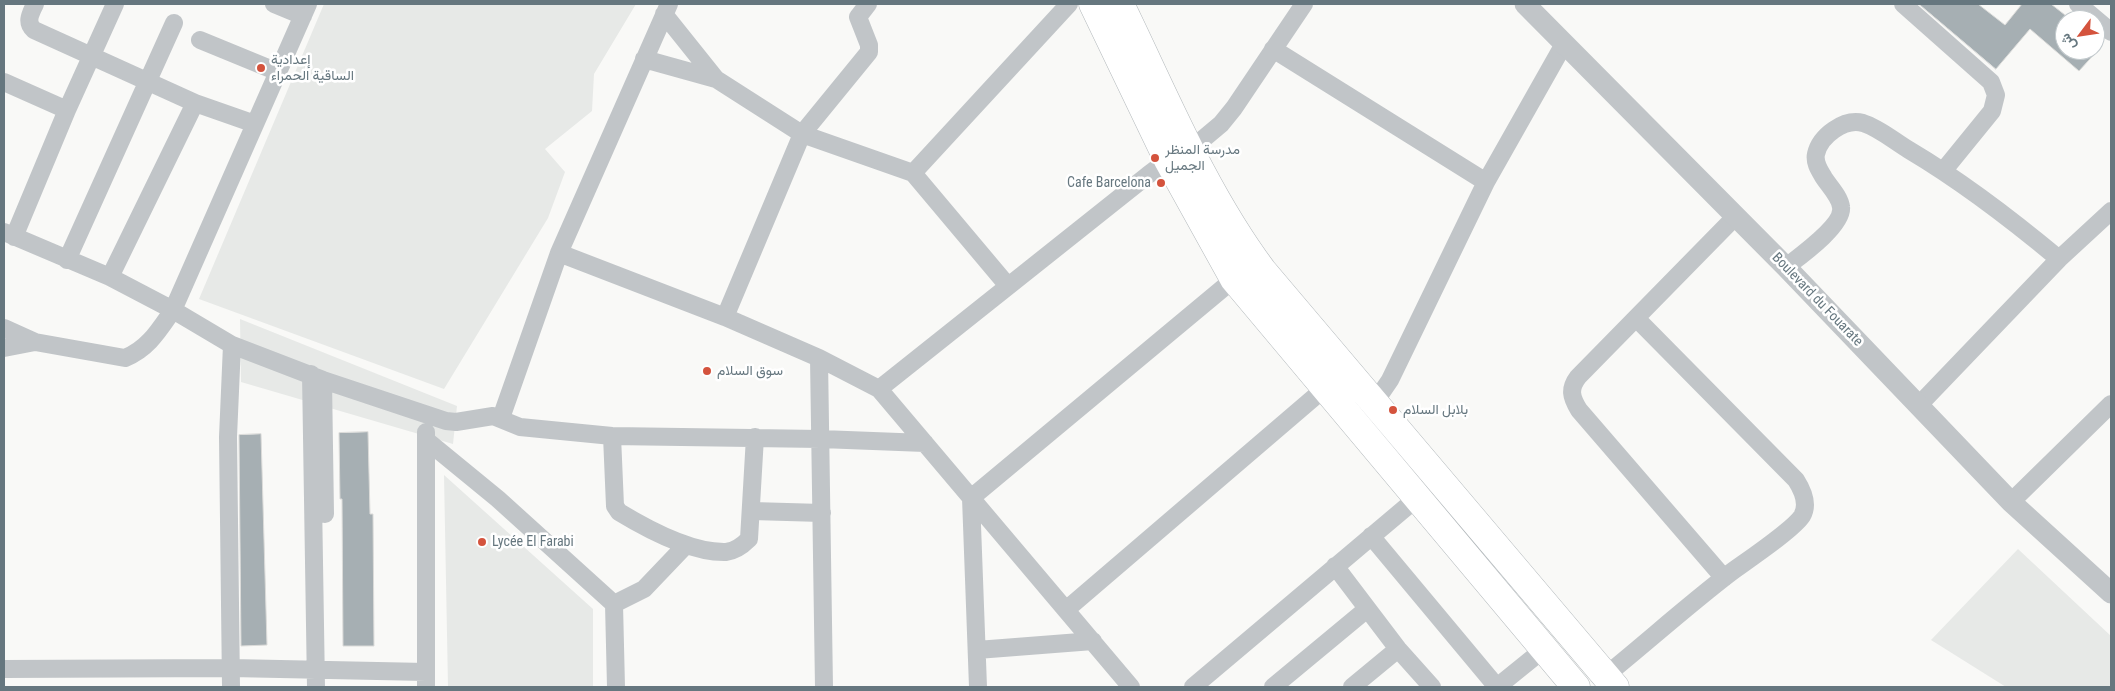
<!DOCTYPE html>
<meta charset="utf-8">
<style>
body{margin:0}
#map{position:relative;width:2115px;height:691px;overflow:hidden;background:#f9f9f7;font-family:"Roboto Condensed",Vazirmatn,sans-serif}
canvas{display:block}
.frame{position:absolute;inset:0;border:5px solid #66777f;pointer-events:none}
.north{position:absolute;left:2055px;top:10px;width:50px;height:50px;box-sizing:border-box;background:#fff;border:1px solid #c2c9cc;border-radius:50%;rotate:239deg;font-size:14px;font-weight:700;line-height:20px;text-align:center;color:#66777f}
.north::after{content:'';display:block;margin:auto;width:18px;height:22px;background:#d4533d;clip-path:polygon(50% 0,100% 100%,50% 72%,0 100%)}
</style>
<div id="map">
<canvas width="2115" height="691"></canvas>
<div class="frame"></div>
<div class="north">ش</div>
</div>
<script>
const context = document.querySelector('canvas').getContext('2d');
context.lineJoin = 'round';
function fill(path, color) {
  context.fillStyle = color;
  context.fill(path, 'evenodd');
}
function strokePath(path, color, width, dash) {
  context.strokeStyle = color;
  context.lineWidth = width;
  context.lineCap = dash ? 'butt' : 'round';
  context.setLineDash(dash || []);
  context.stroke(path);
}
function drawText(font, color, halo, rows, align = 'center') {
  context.font = font + ' "Roboto Condensed",Vazirmatn,sans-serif';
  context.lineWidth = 5;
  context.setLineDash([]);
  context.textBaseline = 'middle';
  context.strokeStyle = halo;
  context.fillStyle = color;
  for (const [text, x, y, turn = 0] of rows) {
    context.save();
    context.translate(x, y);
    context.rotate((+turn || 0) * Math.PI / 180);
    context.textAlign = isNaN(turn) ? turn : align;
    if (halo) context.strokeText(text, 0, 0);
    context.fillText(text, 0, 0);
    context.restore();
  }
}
fill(new Path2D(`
 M324,4H636L594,74L592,111L545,149L565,172L548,218L444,389L199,299Z
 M240,319L457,406L453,444L241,382Z
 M444,475L593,609V687H448Z
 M2018,549L2111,636V687H2006L1931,640Z`), '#e7e9e7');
const building = new Path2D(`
 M1919,4H1978L2005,25L2022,4H2051L2065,15V50H2098L2079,71L2030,29L1996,69Z
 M368,432L370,514H373L374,646H343L342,499H340L339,433Z
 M261,434L267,645L241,646L239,435Z`);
fill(building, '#a6afb3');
strokePath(building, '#dbdbd9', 1);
const primary = new Path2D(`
 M1093,4L1168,160L1234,279L1576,687
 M1120,4C1164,94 1202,189 1262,270L1615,687`);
strokePath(primary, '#b2b8bb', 29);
strokePath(new Path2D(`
 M35,4C31,13 25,22 34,30L195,103
 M274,4L303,16
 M1903,4L1991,82L1996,95L1992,111L1944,170
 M2078,4L2111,32
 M664,14L716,79
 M200,40L278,72
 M1273,49L1486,182
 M644,59L716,79L802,134L913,173L1008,286
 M4,82L67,110
 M913,173L1069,4
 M4,232L110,277L173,310L232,345L323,380L446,421L456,422L493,416L520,427L612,436L821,439L925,443
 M14,237L67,110L115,4
 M559,253L725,317L819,358L879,389L1131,687
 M67,260L174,23
 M1786,267C1799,257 1844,225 1841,207C1840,197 1830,187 1824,178C1820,171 1814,163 1816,154C1820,136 1844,118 1863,123C1879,128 1894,141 1909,150C1963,182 2011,219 2059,259
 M110,277L195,103L255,124
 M725,317L802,134L869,52V45L858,17L868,4
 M4,328L35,342
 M4,348L35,342L125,358C148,349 159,330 173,310L308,4
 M819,358L824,687
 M311,374L316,687
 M323,380L325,514
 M879,389L1148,175L1168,160L1190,150L1221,124L1234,108L1304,4
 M1375,402L1390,380L1486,182L1564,44
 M1918,406L2059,259L2111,211
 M501,418L559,253L669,4
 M612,436L615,506L619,512C647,529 692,553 726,552C736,551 743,545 749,539L755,437
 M426,440L498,499L614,604L616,687
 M2011,502L2111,404
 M752,511L822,513
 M1371,536L1497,687
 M1335,566L1398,649L1432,687
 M1724,578L1579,410C1571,397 1569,389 1578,377L1736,216
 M614,604L644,589L686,545
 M1067,609L1325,388
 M977,650L1093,641
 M4,669L231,668L426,672V687
 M426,672V432
 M1605,676C1647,642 1687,606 1730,573C1745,562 1793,530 1802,516C1809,504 1803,491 1796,480L1636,318
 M231,687L228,437L232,345
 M978,687L971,498L1234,279
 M1193,687L1417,498
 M1273,687L1367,609
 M1352,687L1398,649
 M1497,687L1544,649`), '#c1c5c8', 18);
strokePath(new Path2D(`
 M1525,4L1786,267L2011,502L2111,593`), '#c1c5c8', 21);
strokePath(primary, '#fff', 28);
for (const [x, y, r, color] of [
 [261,68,5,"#d4533d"],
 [1155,158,5,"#d4533d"],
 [1161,183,5,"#d4533d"],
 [707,371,5,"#d4533d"],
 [1393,410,5,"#d4533d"],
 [482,542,5,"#d4533d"]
]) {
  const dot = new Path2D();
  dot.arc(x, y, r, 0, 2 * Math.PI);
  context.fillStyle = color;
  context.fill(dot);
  strokePath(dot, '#fff', 2);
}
drawText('14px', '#66777f', '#fff', [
 ["إعدادية",271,60],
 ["الساقية الحمراء",271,76],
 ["مدرسة المنظر",1165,150],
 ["الجميل",1165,166],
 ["Cafe Barcelona",1151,183,"right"],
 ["سوق السلام",717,371],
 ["بلابل السلام",1403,410],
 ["Lycée El Farabi",492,542]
], 'left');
drawText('14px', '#66777f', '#fff', [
 ["Boulevard du Fouarate",1817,300,46]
]);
</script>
